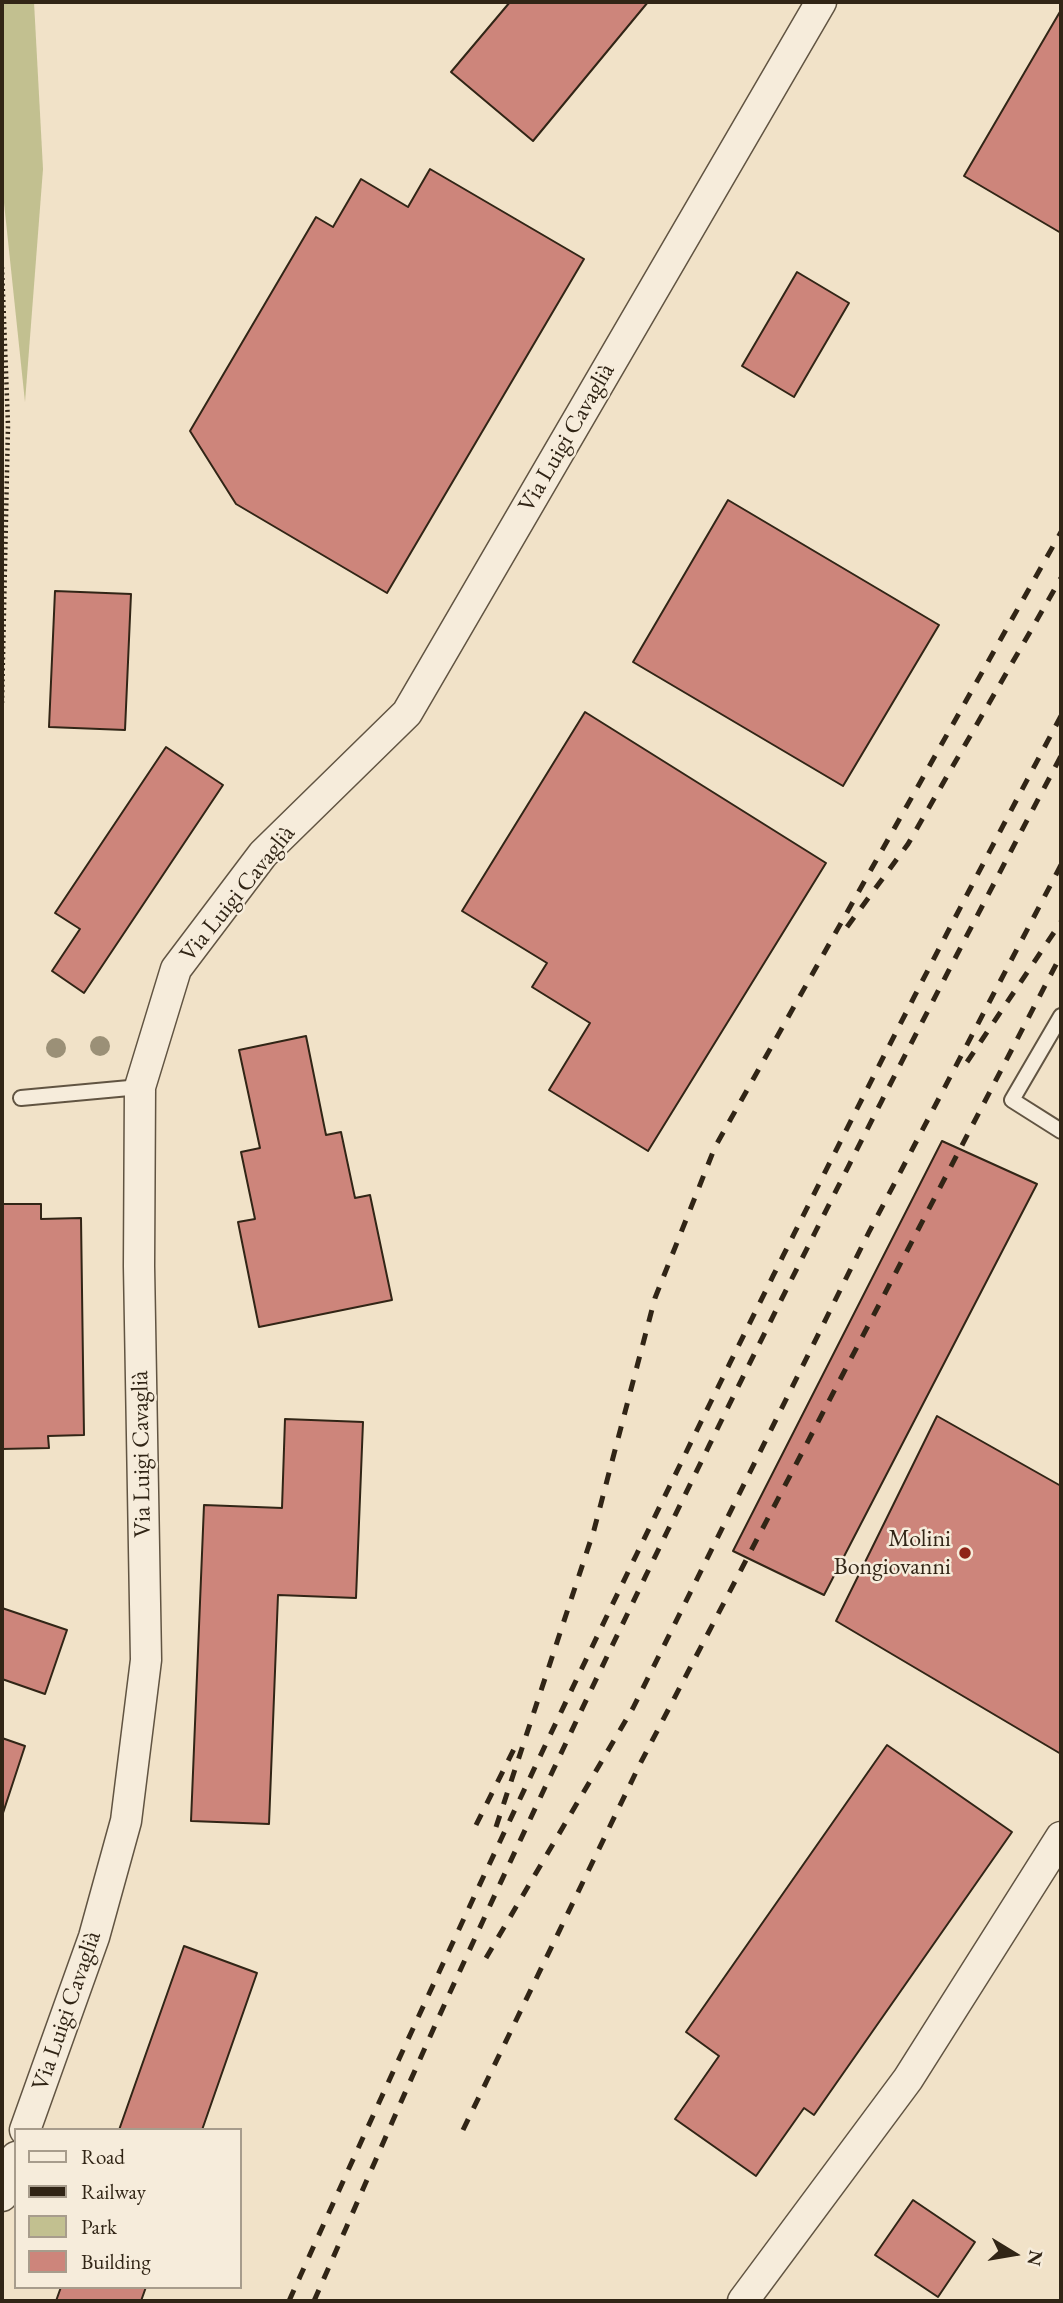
<!DOCTYPE html>
<meta charset="utf-8">
<style>
body{margin:0}
#map{position:relative;width:1063px;height:2303px;overflow:hidden;background:#f1e2c8;font-family:"EB Garamond",serif}
canvas{display:block}
.frame{position:absolute;inset:0;border:4px solid #312516;pointer-events:none}
.legend{position:absolute;left:14px;top:2128px;width:228px;height:161px;box-sizing:border-box;background:#f6ecdb;border:2px solid #a79c8c;margin:0;padding:9px 12px;list-style:none;font-size:21px;color:#312516}
.legend li{display:flex;align-items:center;gap:14px;height:35px}
.legend b{width:35px;border:2px solid #a79c8c}
.north{position:absolute;left:979px;top:2219px;width:70px;height:70px;-webkit-text-stroke:5px #f6ecdb;paint-order:stroke;rotate:101deg;font-size:19px;font-weight:700;line-height:28px;text-align:center;color:#312516}
.north::after{content:'';display:block;margin:auto;width:24px;height:32px;background:#312516;clip-path:polygon(50% 0,100% 100%,50% 72%,0 100%)}
</style>
<div id="map">
<canvas width="1063" height="2303"></canvas>
<div class="frame"></div>
<ul class="legend">
<li><b style="height:9px;background:#f6ecdb"></b>Road</li>
<li><b style="height:9px;background:#312516"></b>Railway</li>
<li><b style="height:19px;background:#c2c090"></b>Park</li>
<li><b style="height:19px;background:#cd857b"></b>Building</li>
</ul>
<div class="north">N</div>
</div>
<script>
const context = document.querySelector('canvas').getContext('2d');
context.lineJoin = 'round';
function fill(path, color) {
  context.fillStyle = color;
  context.fill(path, 'evenodd');
}
function strokePath(path, color, width, dash) {
  context.strokeStyle = color;
  context.lineWidth = width;
  context.lineCap = dash ? 'butt' : 'round';
  context.setLineDash(dash || []);
  context.stroke(path);
}
function drawText(font, color, halo, rows, align = 'center') {
  context.font = font + ' "EB Garamond",serif';
  context.lineWidth = 5;
  context.setLineDash([]);
  context.textBaseline = 'middle';
  context.strokeStyle = halo;
  context.fillStyle = color;
  for (const [text, x, y, turn = 0] of rows) {
    context.save();
    context.translate(x, y);
    context.rotate((+turn || 0) * Math.PI / 180);
    context.textAlign = isNaN(turn) ? turn : align;
    if (halo) context.strokeText(text, 0, 0);
    context.fillText(text, 0, 0);
    context.restore();
  }
}
fill(new Path2D(`
 M2,2H34L43,169L25,402L2,184Z`), '#c2c090');
const building = new Path2D(`
 M510,2H648L533,141L451,72Z
 M1061,10V233L964,176Z
 M430,169L584,259L387,593L236,504L190,431L316,217L333,227L361,179L408,207Z
 M797,272L849,303L794,397L742,366Z
 M728,500L939,625L843,786L633,662Z
 M55,591L131,594L125,730L49,727Z
 M585,712L826,863L648,1151L549,1090L590,1023L532,987L547,963L462,911Z
 M166,747L223,785L84,993L52,971L80,929L55,913Z
 M306,1036L326,1135L341,1132L355,1198L370,1195L392,1300L259,1327L238,1222L255,1219L241,1152L260,1148L239,1050Z
 M942,1141L1037,1184L824,1595L733,1551Z
 M2,1204H41V1219L81,1218L84,1435L48,1436L49,1448L2,1449Z
 M937,1416L1061,1486V1754L836,1621Z
 M285,1419L363,1422L356,1598L278,1595L269,1824L191,1821L204,1505L282,1508Z
 M2,1608L67,1630L45,1694L2,1679Z
 M2,1738L25,1746L2,1816Z
 M887,1745L1012,1832L814,2115L804,2108L756,2176L675,2119L719,2056L686,2032Z
 M184,1946L257,1973L202,2130H119Z
 M913,2200L975,2242L938,2297L875,2255Z
 M61,2287H146L141,2301H56Z`);
fill(building, '#cd857b');
strokePath(building, '#312516', 2);
const lane = new Path2D(`
 M1061,1016L1012,1100L1061,1131
 M21,1098L140,1087`);
const street = new Path2D(`
 M25,2130L94,1937L126,1821L146,1660L139,1266L140,1087L176,969L263,854L407,713L821,2
 M2,2196L16,2157
 M743,2301L908,2079L1061,1837`);
strokePath(lane, '#615442', 18);
strokePath(street, '#615442', 33);
strokePath(new Path2D(`
 M2,267L8,425L2,703`), '#312516', 4.5, [2, 3.5]);
strokePath(lane, '#f6ecdb', 14);
strokePath(street, '#f6ecdb', 30);
strokePath(new Path2D(`
 M847,927L908,844L1061,578
 M967,1062L1061,922
 M476,1825L514,1749
 M496,1827L594,1530L655,1298L715,1147L1061,532
 M486,1958L633,1708L869,1232L1061,865
 M463,2130L640,1764L1061,955
 M289,2301C530,1765 785,1235 1061,716
 M314,2301C364,2188 412,2074 464,1962C651,1554 851,1153 1061,756`), '#312516', 5, [12, 12]);
context.fillStyle = '#9b9077';
for (const [x, y] of [
 [100,1046],
 [56,1048]
]) {
  context.beginPath();
  context.arc(x, y, 10, 0, 2 * Math.PI);
  context.fill();
}
for (const [x, y, r, color] of [
 [965,1553,7,"#8f2418"]
]) {
  const dot = new Path2D();
  dot.arc(x, y, r, 0, 2 * Math.PI);
  context.fillStyle = color;
  context.fill(dot);
  strokePath(dot, '#f6ecdb', 2.5);
}
drawText('24px', '#312516', '#f6ecdb', [
 ["Via Luigi Cavaglià",567,438,-60],
 ["Via Luigi Cavaglià",238,894,-51],
 ["Via Luigi Cavaglià",142,1454,-91],
 ["Via Luigi Cavaglià",67,2011,-71]
]);
drawText('24px', '#312516', '#f6ecdb', [
 ["Molini",951,1539],
 ["Bongiovanni",951,1567]
], 'right');
</script>
